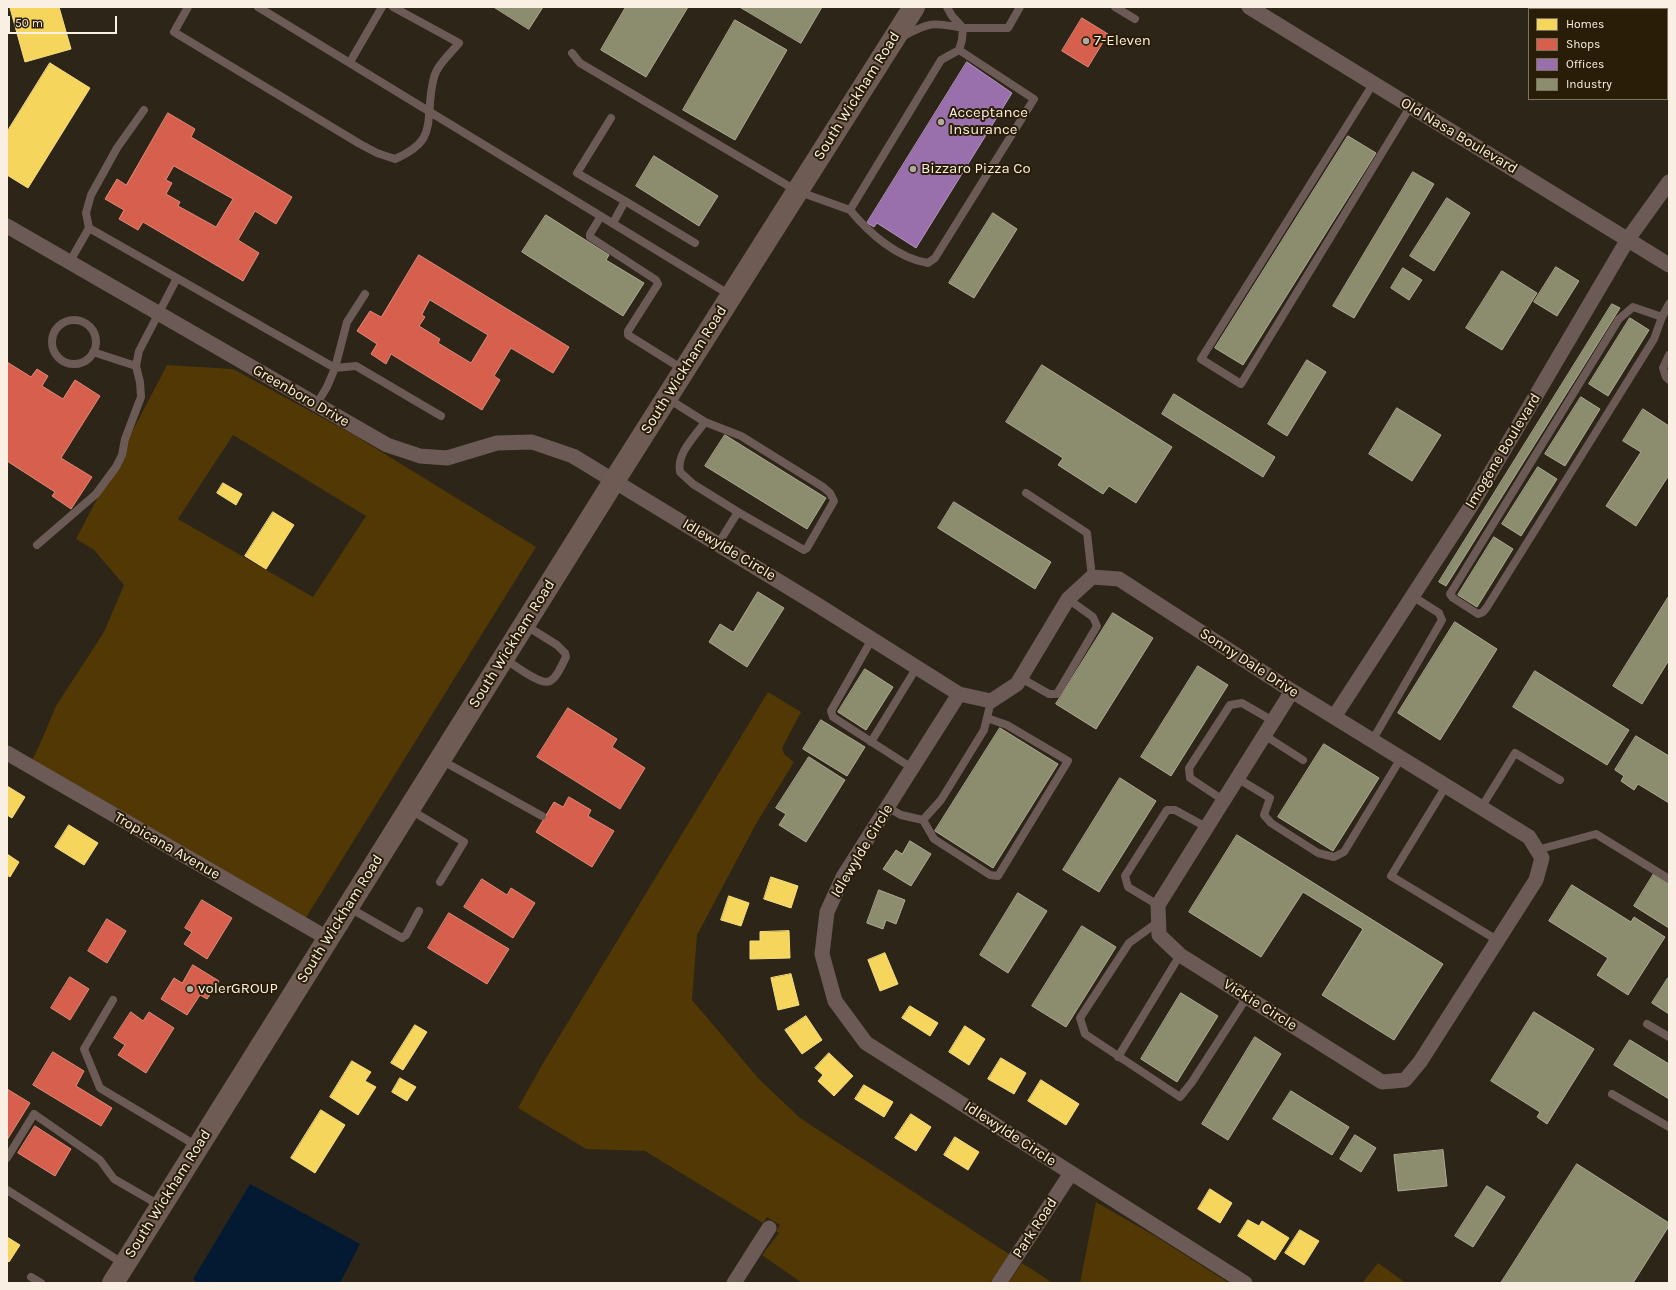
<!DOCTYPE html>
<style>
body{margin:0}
#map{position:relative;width:1676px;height:1290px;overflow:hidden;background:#2c2518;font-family:Karla,sans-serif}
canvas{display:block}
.frame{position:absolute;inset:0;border:8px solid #f9f0e3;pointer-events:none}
.legend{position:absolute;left:1528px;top:8px;width:140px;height:92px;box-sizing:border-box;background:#2a1d07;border:1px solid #7d715f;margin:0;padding:5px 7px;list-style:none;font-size:12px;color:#f9f0e3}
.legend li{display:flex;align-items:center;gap:8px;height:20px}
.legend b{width:20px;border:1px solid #7d715f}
.scale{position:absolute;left:8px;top:16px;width:109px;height:18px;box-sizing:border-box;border:2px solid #f9f0e3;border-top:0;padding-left:5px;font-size:12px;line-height:14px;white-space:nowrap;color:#f9f0e3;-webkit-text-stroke:3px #2a1d07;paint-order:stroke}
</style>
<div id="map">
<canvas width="1676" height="1290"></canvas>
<div class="frame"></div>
<ul class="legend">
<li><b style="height:11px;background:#f6d55c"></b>Homes</li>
<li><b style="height:11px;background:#d6604d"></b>Shops</li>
<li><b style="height:11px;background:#9970ab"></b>Offices</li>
<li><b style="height:11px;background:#8c8c6e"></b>Industry</li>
</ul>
<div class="scale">50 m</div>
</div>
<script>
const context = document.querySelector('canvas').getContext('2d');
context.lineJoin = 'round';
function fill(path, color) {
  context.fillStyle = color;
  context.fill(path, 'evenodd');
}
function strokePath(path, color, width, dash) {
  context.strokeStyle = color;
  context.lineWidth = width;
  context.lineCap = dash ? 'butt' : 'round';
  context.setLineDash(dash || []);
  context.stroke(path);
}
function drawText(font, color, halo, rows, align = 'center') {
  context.font = font + ' Karla,sans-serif';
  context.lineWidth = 4;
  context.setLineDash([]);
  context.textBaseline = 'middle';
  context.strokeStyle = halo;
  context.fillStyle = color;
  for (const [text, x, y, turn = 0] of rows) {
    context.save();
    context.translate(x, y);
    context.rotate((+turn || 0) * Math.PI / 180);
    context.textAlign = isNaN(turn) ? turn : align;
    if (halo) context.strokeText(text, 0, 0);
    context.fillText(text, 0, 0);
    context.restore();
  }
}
fill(new Path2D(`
 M167,365L233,369L354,435L536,547L302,924L32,760L39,746L56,706L104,632L124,585L94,550L76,539ZM233,435L366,516L313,597L178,519Z
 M768,692L801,712L782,748L784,754L794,762L756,824L697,935L692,1000L759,1079L800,1118L1009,1254L990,1283H802L762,1255L779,1233L776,1231L780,1225L767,1217L763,1223L645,1151L586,1149L518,1108L542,1065Z
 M1096,1202L1155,1236L1229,1283H1080Z
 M1022,1263L1053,1283H1008Z
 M1378,1263L1406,1283H1362Z`), '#513805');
fill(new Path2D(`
 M250,1184L360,1244L340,1283H198L193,1279Z`), '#041a32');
const homes = new Path2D(`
 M15,7H59L71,49L25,62L10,8Z
 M50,63L90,88L28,188L7,175V132Z
 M223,483L242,494L236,505L217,493Z
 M273,512L294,525L266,569L245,556Z
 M7,786L25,797L12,818L7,815Z
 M69,825L98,843L84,865L55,847Z
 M7,854L19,862L10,877L7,875Z
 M771,877L798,886L791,908L764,899Z
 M729,896L749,903L741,926L721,920Z
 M789,931L790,958L750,959V941H760V932Z
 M885,953L898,984L880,991L868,960Z
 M791,974L799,1005L778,1010L771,978Z
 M910,1006L938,1023L930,1036L902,1018Z
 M806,1016L822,1040L802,1054L785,1030Z
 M415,1025L427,1032L403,1070L391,1063Z
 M965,1026L985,1039L969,1065L949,1052Z
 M829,1053L853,1076L834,1096L818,1081L823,1075L815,1068Z
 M1001,1058L1026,1073L1014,1094L988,1079Z
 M352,1061L371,1072L365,1081L376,1087L358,1115L330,1097Z
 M400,1078L416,1087L407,1101L392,1092Z
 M1041,1080L1079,1104L1066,1125L1028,1101Z
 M864,1085L893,1102L884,1117L855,1099Z
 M321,1110L345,1125L315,1173L291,1158Z
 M911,1114L931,1127L916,1151L895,1138Z
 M955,1137L979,1152L968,1170L944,1155Z
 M1210,1189L1232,1203L1220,1223L1198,1209Z
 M1248,1220L1259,1226L1262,1221L1289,1238L1275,1260L1238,1236Z
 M1300,1230L1319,1241L1304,1265L1285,1253Z
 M7,1237L20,1245L9,1262L7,1260Z`);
fill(homes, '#f6d55c');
strokePath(homes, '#f7dd84', 1);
const shops = new Path2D(`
 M1082,18L1108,34L1088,67L1062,51Z
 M168,113L195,129L191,137L292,197L276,224L255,211L238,240L259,253L243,281L143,222L138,230L119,219L124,210L105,199L117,179L126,185ZM174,166L233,199L216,227L178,206L180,202L166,194L172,183L166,180Z
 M419,255L569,347L553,373L511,348L494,376L500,380L482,410L391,354L386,364L371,354L377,344L357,331L370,311L381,317ZM430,300L488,335L471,363L438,343L440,339L419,326L425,317L422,315Z
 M7,362L31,377L37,369L48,376L42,386L63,399L75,380L100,396L61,458L92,477L71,509L52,496L55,492L7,461Z
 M568,708L617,739L612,747L645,768L620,809L537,757Z
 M569,797L591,810L588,816L614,831L592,867L536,832L554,802L563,807Z
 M482,879L507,895L511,888L535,903L513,938L464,907Z
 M202,900L232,918L207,959L184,944L192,932L185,928Z
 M449,913L509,949L487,984L428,948Z
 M107,919L126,931L107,963L88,951Z
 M193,965L219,981L207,999L200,995L187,1015L161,999L174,978L182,983Z
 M70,977L89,989L70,1020L51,1008Z
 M131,1012L143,1021L149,1012L174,1028L146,1073L118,1055L125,1045L114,1038Z
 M53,1052L84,1071L76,1086L112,1108L101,1126L33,1085Z
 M7,1089L30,1103L7,1140Z
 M35,1126L71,1149L55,1176L18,1153Z`);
fill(shops, '#d6604d');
strokePath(shops, '#e08b7a', 1);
const offices = new Path2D(`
 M967,62L1012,93L916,248L877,223L874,227L867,223Z`);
fill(offices, '#9970ab');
strokePath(offices, '#b696bc', 1);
const industry = new Path2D(`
 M494,7H543L529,29Z
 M626,7H688L646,77L601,50Z
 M740,7H822L801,43Z
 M735,20L787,50L735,140L683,110Z
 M1348,136L1376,153L1243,365L1215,348Z
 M654,156L718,196L699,226L636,186Z
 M1413,172L1434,184L1354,318L1333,306Z
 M1447,198L1470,213L1434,271L1410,256Z
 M993,213L1017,229L974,298L949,283Z
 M546,215L609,255L606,260L644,283L623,316L522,252Z
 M1556,267L1579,281L1557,316L1534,302Z
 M1403,268L1422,280L1409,300L1391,288Z
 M1502,271L1537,293L1502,350L1466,328Z
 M1612,304L1620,308L1446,586L1439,582Z
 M1630,318L1649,330L1608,396L1589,384Z
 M1307,360L1326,372L1287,436L1268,424Z
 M1042,365L1172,447L1136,503L1109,486L1103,494L1058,465L1063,458L1006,422Z
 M1174,394L1275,457L1263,477L1162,414Z
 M1581,397L1600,409L1565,466L1545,454Z
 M1397,408L1441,435L1412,481L1369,454Z
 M1643,409L1669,426V475L1636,526L1606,506L1641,452L1623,441Z
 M725,435L826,498L807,529L705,466Z
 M1538,467L1557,479L1521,536L1502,524Z
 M954,502L1051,562L1035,589L938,528Z
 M1494,537L1513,549L1477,607L1458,595Z
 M758,592L784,608L747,667L709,642L720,624L733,632Z
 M1669,596V660L1642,704L1613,686Z
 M1113,613L1153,638L1096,729L1056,704Z
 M1455,622L1497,649L1440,740L1398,713Z
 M1198,666L1228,685L1171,776L1141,757Z
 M865,669L893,687L866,730L838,712Z
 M1535,671L1629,730L1607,765L1513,707Z
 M821,720L865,747L847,776L803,749Z
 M1000,728L1058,764L993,868L935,831Z
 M1636,736L1669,756V803L1638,784L1634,790L1621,781L1624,776L1615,770Z
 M1324,744L1379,778L1333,851L1278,817Z
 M809,757L845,780L806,842L779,825L786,814L776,808Z
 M1120,778L1156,801L1099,892L1063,870Z
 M1237,835L1443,964L1394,1040L1322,995L1363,929L1303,892L1261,957L1189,912Z
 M910,841L931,854L911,886L883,869L896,850L902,854Z
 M1655,872L1669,881V928L1634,906Z
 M1572,885L1631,922L1634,917L1665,937L1628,995L1597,975L1608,958L1549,921Z
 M879,890L905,900L896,924L886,920L883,929L867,923Z
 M1018,893L1047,911L1008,973L980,955Z
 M1082,926L1116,947L1066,1027L1032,1006Z
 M1668,978H1669V1014L1652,1003Z
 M1181,993L1218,1016L1177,1082L1141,1059Z
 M1534,1012L1594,1049L1547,1124L1537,1117L1540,1112L1491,1081Z
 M1255,1037L1281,1054L1228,1140L1202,1124Z
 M1630,1040L1669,1064V1099L1614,1065Z
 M1291,1091L1349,1127L1332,1155L1273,1119Z
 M1355,1135L1376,1148L1361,1172L1340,1159Z
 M1443,1150L1447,1186L1398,1191L1394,1155Z
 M1577,1164L1669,1223V1226L1633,1283H1501Z
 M1487,1186L1505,1197L1473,1247L1455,1236Z`);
fill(industry, '#8c8c6e');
strokePath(industry, '#adaa91', 1);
strokePath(new Path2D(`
 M188,7L174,32L360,144L377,153L395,159C433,142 427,129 431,93C432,86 433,78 436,72C440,62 452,52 459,43L393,7
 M258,7L730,295
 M1115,7L1135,19
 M902,37C929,22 933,22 963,28L952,16L947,7
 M959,50L962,40L963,28H1008L1020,7
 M572,53L580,63L797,191L850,210L941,60L959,50L1034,99L935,258L928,263C897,258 869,233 850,210
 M350,62L382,7
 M1373,84L1201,359L1241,384L1410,107
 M611,118L577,173L625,201
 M601,216L590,234V237L656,280L658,284L628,331V335L684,370
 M613,223L625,201L695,243
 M89,228L86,213L91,195L117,148L144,110
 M69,263L89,228L335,368L356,366L441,416
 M1662,317L1633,307L1619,319L1452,591L1450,594L1453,598L1478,614L1483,612L1487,607L1654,339L1662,317L1669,304
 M52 342a22 22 0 1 1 44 0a22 22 0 1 1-44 0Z
 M93,352L136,366
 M1669,355L1663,368L1666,377L1669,380
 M667,398L705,422C695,436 676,454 680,472L693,484L738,512L718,544
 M316,405L327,387L335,368L347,322L365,294
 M705,422L741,436L823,487L830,493L834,501L807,548L804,550L738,512
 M1026,493L1087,533L1092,577
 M37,545L96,494L116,467L122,455L125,439L141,397L140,382L136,366L139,351L177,278
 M872,639L831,711L833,717L912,768
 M505,659C513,664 541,686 550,681C557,678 562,664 566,657L565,653L557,645L525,625
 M1021,678L1049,694H1057L1097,626L1093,617L1068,599
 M1264,735L1303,760
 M1372,741L1442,620L1439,613L1412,596
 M871,742L917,667
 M441,760L542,816
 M1237,778L1270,798L1264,815L1271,823L1318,853L1334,857L1344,852L1401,758
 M1446,786L1391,876L1497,940
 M1223,800L1190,778L1189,768L1230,705L1242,703L1273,721
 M887,807L901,815L923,820L941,800L984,730L991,701
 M1481,808L1515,753L1560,780
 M409,809L464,842L440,882
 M923,820L934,839L990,875L998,876L1068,761L1007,725L987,718
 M1537,850L1596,834L1669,879
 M1158,905L1128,887L1125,876L1167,810H1175L1206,827
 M348,907L402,938L406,935L419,911
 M1158,922L1129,943L1080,1018L1085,1034L1180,1097L1192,1082L1247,997
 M113,1000L84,1049L100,1088L197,1146
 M1647,1024L1669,1037
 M1118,1057L1180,955
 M1612,1094L1669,1127
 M7,1158L34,1114L100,1160L114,1179L161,1206
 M7,1190L124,1264
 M31,1277L41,1283`), '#6b5a55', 8);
strokePath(new Path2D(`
 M1249,7L1669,265
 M7,226L387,445L420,456L447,458L497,443L532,442L573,456L816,604L959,694L991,701L1017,684L1068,599L1092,577L1119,579L1292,691L1529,837L1542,858L1536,880L1420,1062L1405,1080L1382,1082L1180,955L1159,935L1158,905L1292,691
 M959,694L843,877L827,912L822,954L835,1001L866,1043L1245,1283
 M1334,717L1471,506L1628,239L1669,182
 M7,753L327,938
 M734,1283L769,1228
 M999,1283L1071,1173`), '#6b5a55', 15);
strokePath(new Path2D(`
 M113,1283L614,481L914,7`), '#6d5b54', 22);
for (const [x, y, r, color] of [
 [1086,41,4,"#b1a99c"],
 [941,122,4,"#b1a99c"],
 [913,169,4,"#b1a99c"],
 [190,989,4,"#b1a99c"]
]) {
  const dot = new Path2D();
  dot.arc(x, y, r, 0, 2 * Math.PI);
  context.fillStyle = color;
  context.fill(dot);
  strokePath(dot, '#2a1d07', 1.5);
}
drawText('15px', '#f9f0e3', '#2a1d07', [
 ["7-Eleven",1094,41],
 ["Acceptance",949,113],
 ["Insurance",949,130],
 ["Bizzaro Pizza Co",921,169],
 ["volerGROUP",198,989]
], 'left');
drawText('15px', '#f9f0e3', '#2a1d07', [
 ["South Wickham Road",857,96,-58],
 ["Old Nasa Boulevard",1459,136,31],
 ["South Wickham Road",684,370,-58],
 ["Greenboro Drive",301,396,30],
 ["Imogene Boulevard",1503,451,-59],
 ["Idlewylde Circle",729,550,31],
 ["South Wickham Road",512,644,-58],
 ["Sonny Dale Drive",1249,663,33],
 ["Tropicana Avenue",167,846,30],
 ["Idlewylde Circle",862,851,-59],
 ["South Wickham Road",340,919,-58],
 ["Vickie Circle",1260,1005,32],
 ["Idlewylde Circle",1010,1134,33],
 ["South Wickham Road",168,1194,-58],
 ["Park Road",1035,1228,-57]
]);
</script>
